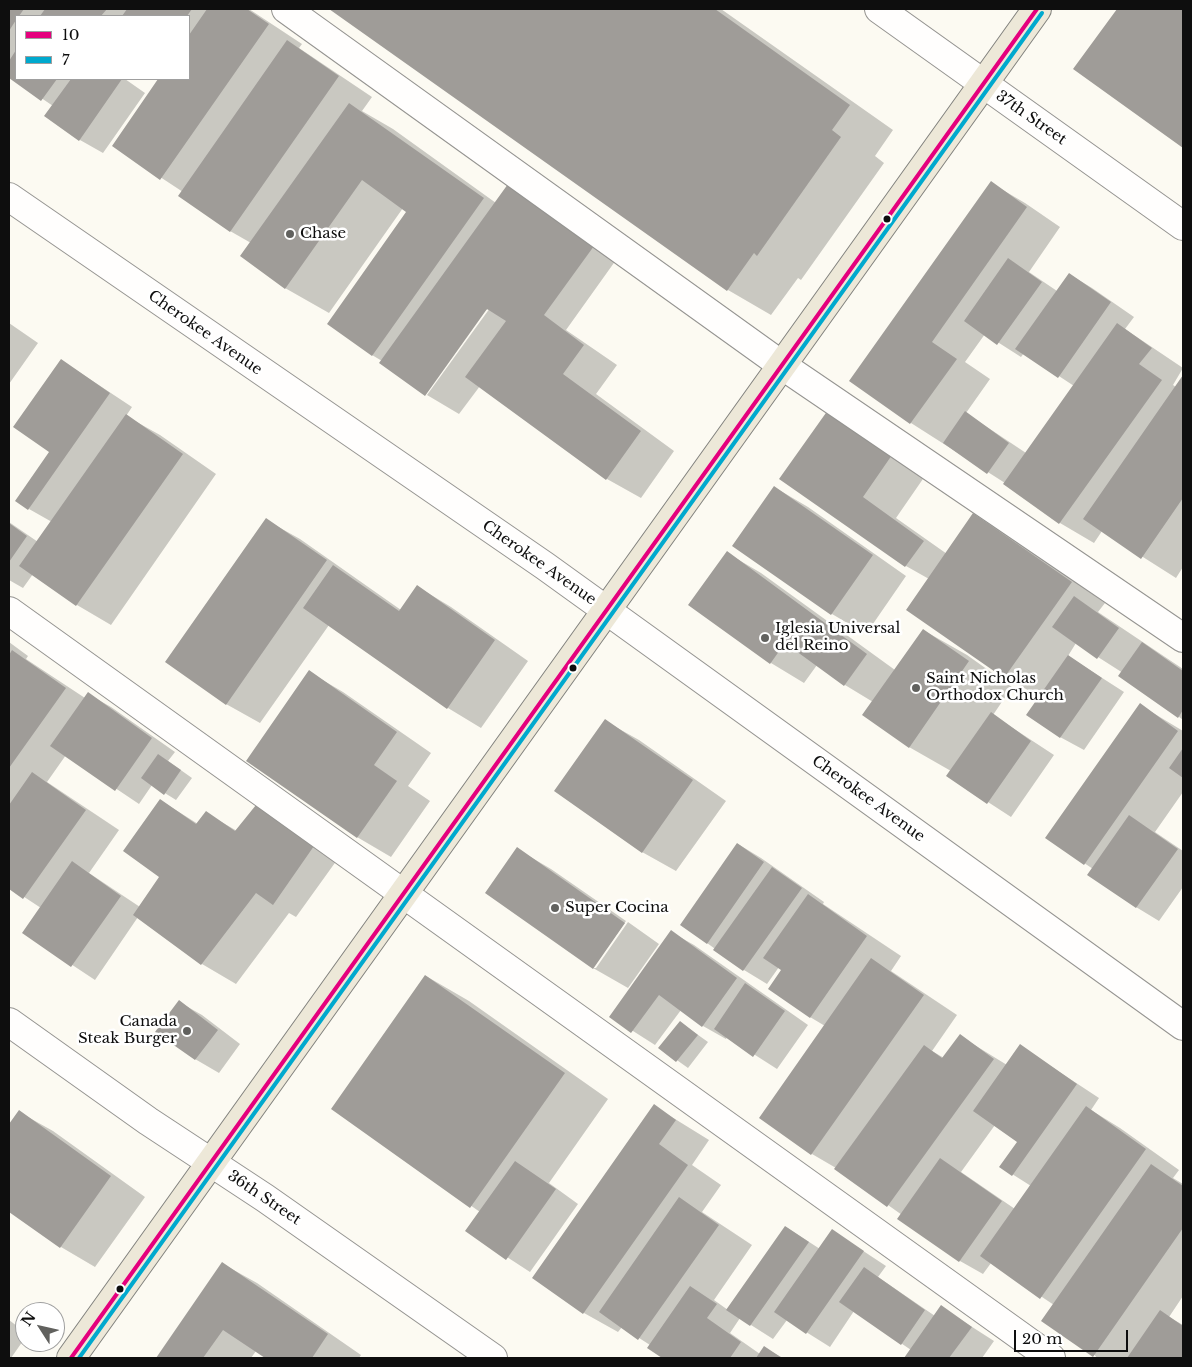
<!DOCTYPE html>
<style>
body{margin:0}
#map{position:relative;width:1192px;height:1367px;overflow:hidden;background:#fcfaf2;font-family:"Libre Baskerville",serif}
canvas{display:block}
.frame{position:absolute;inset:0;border:10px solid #0e0e0e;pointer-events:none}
.legend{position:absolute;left:15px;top:15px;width:175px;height:65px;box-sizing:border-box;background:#fff;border:1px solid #9f9f9f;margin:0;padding:6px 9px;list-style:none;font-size:15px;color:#0e0e0e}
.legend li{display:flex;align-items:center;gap:10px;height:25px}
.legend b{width:25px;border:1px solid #9f9f9f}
.north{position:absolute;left:15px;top:1302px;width:50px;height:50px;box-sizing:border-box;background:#fff;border:1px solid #9f9f9f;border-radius:50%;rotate:305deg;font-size:14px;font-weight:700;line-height:20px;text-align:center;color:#0e0e0e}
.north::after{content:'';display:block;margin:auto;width:18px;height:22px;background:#61615e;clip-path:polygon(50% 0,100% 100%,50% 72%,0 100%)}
.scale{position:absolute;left:1014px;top:1330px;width:114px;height:22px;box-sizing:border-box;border:2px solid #0e0e0e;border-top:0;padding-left:6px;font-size:15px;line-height:18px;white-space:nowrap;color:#0e0e0e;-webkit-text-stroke:4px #fff;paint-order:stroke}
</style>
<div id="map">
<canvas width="1192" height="1367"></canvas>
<div class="frame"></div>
<ul class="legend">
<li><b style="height:6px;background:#e5007d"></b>10</li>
<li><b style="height:6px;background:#00a9ce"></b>7</li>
</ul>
<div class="north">N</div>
<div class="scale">20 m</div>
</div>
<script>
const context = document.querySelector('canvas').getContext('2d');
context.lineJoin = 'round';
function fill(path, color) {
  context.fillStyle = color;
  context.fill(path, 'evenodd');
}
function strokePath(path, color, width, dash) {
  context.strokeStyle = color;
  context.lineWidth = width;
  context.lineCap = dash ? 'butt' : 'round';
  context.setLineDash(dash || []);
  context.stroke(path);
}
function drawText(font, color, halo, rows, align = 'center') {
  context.font = font + ' "Libre Baskerville",serif';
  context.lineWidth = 5;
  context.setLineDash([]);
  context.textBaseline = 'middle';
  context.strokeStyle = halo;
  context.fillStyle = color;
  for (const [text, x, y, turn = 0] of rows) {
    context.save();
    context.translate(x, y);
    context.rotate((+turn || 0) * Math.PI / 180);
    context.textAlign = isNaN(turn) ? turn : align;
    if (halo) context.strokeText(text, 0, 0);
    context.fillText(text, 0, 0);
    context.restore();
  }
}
fill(new Path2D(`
 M9,9H249L302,44L299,48L372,97L362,111L393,129L496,203L509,186L616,260L566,330L617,365L596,394L674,451L641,498L607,479L480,386L459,414L427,395L490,308L382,361L372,355L408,212L403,208L329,313L285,288L251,243L230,231L183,192L113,146L160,79H189V16H16V79H125L145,93L103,153L80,140L53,106L9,76Z
 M331,9H721L893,130L875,156L884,163L801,280L798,278L771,315L728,290Z
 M1118,9H1183V146L1075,69Z
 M991,183L1025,203L1060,227L1029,272L1057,291L1069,274L1092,288L1134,317L1125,329L1183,368L1173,385L1176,387L1183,377V567L1176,578L1102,531L1094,543L1060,523L1005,483L911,423L851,381ZM985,334L1021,357L1024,353L1074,386L1026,453L966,413L990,379L965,362Z
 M9,323L38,343L9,384Z
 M61,360L132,407L126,416L160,435L216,474L111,625L77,605L33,574L23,588L9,580V522L38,542L52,522L29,509L51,452Z
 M828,412L925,476L896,518L947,554L974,515L1008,535L1105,603L1098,612L1183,669V720L1123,673L1076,643L1068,656L1124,692L1084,750L1060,737L1040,697L1005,677L908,609L929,579L906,566L781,479Z
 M774,487L808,507L906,576L866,634L832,614L734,545Z
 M266,520L300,539L401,610L418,587L451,607L528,661L481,728L448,708L329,625L260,723L226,704Z
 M727,553L761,573L895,670L923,630L967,655L1012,687L993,715L1054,755L1011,817L948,776L951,771L909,747L873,702L845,685L817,665L804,683L771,663Z
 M9,642L28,656L26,659L85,698L88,694L111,707L175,752L168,761L192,778L176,800L152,785L139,804L66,755L47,782L119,830L89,873L140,907L161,876L160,800L198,824L206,813L237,831L256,806L337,860L296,917L289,913L236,984L202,964L138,917L95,980L24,933L41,908L9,887Z
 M309,672L343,692L431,753L408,786L430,801L391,857L357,837Z
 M1140,705L1183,731V792L1155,832L1183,851V887L1159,921L1136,907L1093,869L1047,838Z
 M605,721L639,740L726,801L676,871L642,852Z
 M738,844L761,858L824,902L823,904L901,956L891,971L957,1015L932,1051L944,1058L960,1036L1007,1065L1020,1046L1099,1098L1091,1110L1120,1128L1179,1170L1173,1178L1183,1184V1296L1169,1317L1183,1325V1358H1097L1054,1305L991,1263L983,1274L960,1261L902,1215L836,1168L812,1154L825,1026L810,1017L783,970L779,967L767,984L744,970L707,943ZM995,1125L1019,1141L1001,1167L1031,1186L1015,1209L961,1172Z
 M517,849L551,869L626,921L593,968Z
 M628,922L659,944L628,988L593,968H596Z
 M671,932L694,945L808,1025L777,1069L727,1037L726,1039L703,1026L681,1010L655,1045L611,1017Z
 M426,976L469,1001L608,1099L549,1183L578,1204L530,1272L467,1231L480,1212L333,1109Z
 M179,1002L202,1015L240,1044L219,1073L195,1059Z
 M680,1022L708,1042L688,1068L660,1048Z
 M654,1106L709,1140L692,1165L721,1185L702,1212L752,1245L714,1300L728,1310L786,1227L820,1249L833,1231L886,1266L878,1277L935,1316L941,1307L994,1341L982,1358H905L911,1350L854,1311L830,1347L787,1320L773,1339L740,1318L730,1333L760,1354L765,1348L783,1358H664L649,1347L650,1345L622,1327L618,1332L584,1313L534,1278Z
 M19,1112L53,1131L145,1197L95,1267L61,1247L9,1210V1126Z
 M223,1264L257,1283L361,1355L359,1358H267L256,1351L251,1358H158Z
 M9,1320L25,1332V1338L11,1358H9Z`), '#0003');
fill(new Path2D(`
 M9,9H24L19,16H16V20L9,31Z
 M45,9H107L101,16H40Z
 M127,9H192L187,16H122Z
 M207,9H247L269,24L160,180L112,146L158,79H189V35Z
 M329,9H715L850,105L832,130L841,137L757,256L754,253L727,291Z
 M1117,9H1183V148L1073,69Z
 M287,40L339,76L230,232L178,196Z
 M16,50V79H57L41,101L9,78V61Z
 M71,79H122L79,141L44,116Z
 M349,103L484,198L372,356L327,324L406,212L362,180L285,289L240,256Z
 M991,181L1027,207L932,342L957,359L910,424L849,381Z
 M508,184L594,246L544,315L584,345L563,374L641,431L606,480L465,377L506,321L487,309L425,396L379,363Z
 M1008,258L1042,282L997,345L964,321Z
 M1069,273L1111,302L1058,378L1015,349Z
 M1117,323L1152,348L1139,364L1162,380L1059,524L1003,484Z
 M61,359L110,393L28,510L15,501L49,452L13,427Z
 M1183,375V498L1141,559L1083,519Z
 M828,410L892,455L863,497L924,541L905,567L779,479Z
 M965,411L1009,443L987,474L943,443Z
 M126,414L183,454L76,606L19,566Z
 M774,486L873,555L831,615L732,546Z
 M973,513L1072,582L1004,678L906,610Z
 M266,518L327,560L226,705L165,662Z
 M9,523L27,536L9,562Z
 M727,551L867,654L844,686L785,643L770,664L688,605Z
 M333,565L399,611L417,585L495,640L447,709L303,608Z
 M1074,596L1119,628L1097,659L1052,627Z
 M923,629L969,661L909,748L862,715Z
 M1142,642L1183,671V710L1178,718L1118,676Z
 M12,650L66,688L9,768V655Z
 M1068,655L1102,678L1060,738L1026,715Z
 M309,670L397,732L374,765L397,781L357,838L246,761Z
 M88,692L152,738L115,791L50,746Z
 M1140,703L1178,731L1084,865L1045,838Z
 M991,712L1031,741L987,804L946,776Z
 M605,719L693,780L642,853L554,791Z
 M1183,748V778L1169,768Z
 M158,754L181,770L164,795L141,778Z
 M32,772L86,810L23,899L9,889V805Z
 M160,799L196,824L206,811L235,831L256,805L314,846L273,905L256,893L201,965L133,915L159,877L123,851Z
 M1129,815L1178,849L1136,908L1087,875Z
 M737,843L764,862L707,944L680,925Z
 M517,847L625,923L593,969L485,893Z
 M72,861L121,896L71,967L22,933Z
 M772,867L802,888L743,971L713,950Z
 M808,894L867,936L810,1018L768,989L781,970L763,958Z
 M671,930L737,978L702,1027L659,995L631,1033L609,1017Z
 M871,958L924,995L811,1155L759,1118Z
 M425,975L565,1073L470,1208L331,1109Z
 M745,983L785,1011L753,1057L714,1029Z
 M179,1000L218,1030L195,1060L155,1032Z
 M680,1021L698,1035L676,1062L658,1048Z
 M960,1034L994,1059L887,1207L834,1169L924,1045L942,1058Z
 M1020,1044L1077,1084L1012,1176L999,1167L1017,1142L973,1111Z
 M654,1104L676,1120L659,1144L688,1165L583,1314L532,1278Z
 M1086,1106L1146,1149L1040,1299L980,1256Z
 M19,1110L111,1176L60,1248L9,1212V1124Z
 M940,1158L1002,1201L959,1262L897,1219Z
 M515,1161L556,1189L506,1260L465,1231Z
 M1151,1164L1183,1186V1228L1093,1357L1041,1321Z
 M679,1197L719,1225L638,1340L599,1312Z
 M785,1226L809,1242L750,1326L726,1310Z
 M832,1229L864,1251L806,1334L774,1312Z
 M222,1262L328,1334L312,1358H265L223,1330L203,1358H156Z
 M864,1267L925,1310L901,1345L839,1302Z
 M690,1286L717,1304L707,1318L741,1342L730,1358H662L647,1348Z
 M941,1305L972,1327L949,1358H904Z
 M1160,1310L1183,1326V1358H1127Z
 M764,1346L782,1358H756Z`), '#9f9c98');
const minor = new Path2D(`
 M286,9L783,366L1183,638
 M879,9L1183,226
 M9,197L545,566L1183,1026
 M9,611L1051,1358
 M9,1022L148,1121L265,1198L493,1358`);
const major = new Path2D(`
 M71,1358L1037,9`);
strokePath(minor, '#959491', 30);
strokePath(major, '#82827e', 30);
strokePath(minor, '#fffefd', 28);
strokePath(major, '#ede8d8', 28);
strokePath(new Path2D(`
 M71,1358L1037,9`), '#e5007d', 4);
strokePath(new Path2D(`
 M79,1358L1042,13`), '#00a9ce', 4);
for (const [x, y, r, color] of [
 [887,219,4.5,"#0e0e0e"],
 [290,234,5,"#61615e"],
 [765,638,5,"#61615e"],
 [573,668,4.5,"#0e0e0e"],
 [916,688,5,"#61615e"],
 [555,908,5,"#61615e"],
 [187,1031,5,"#61615e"],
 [120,1289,4.5,"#0e0e0e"]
]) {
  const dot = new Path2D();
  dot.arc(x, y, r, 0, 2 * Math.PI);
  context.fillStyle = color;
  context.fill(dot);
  strokePath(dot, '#fff', 2);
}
drawText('15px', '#0e0e0e', '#fff', [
 ["37th Street",1031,118,35],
 ["Cherokee Avenue",205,333,35],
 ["Cherokee Avenue",539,563,35],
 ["Cherokee Avenue",868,799,36],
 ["36th Street",264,1198,34]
]);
drawText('15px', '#0e0e0e', '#fff', [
 ["Chase",300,234],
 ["Iglesia Universal",775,629],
 ["del Reino",775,646],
 ["Saint Nicholas",926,679],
 ["Orthodox Church",926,696],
 ["Super Cocina",565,908],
 ["Canada",177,1022,"right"],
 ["Steak Burger",177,1039,"right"]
], 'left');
</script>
